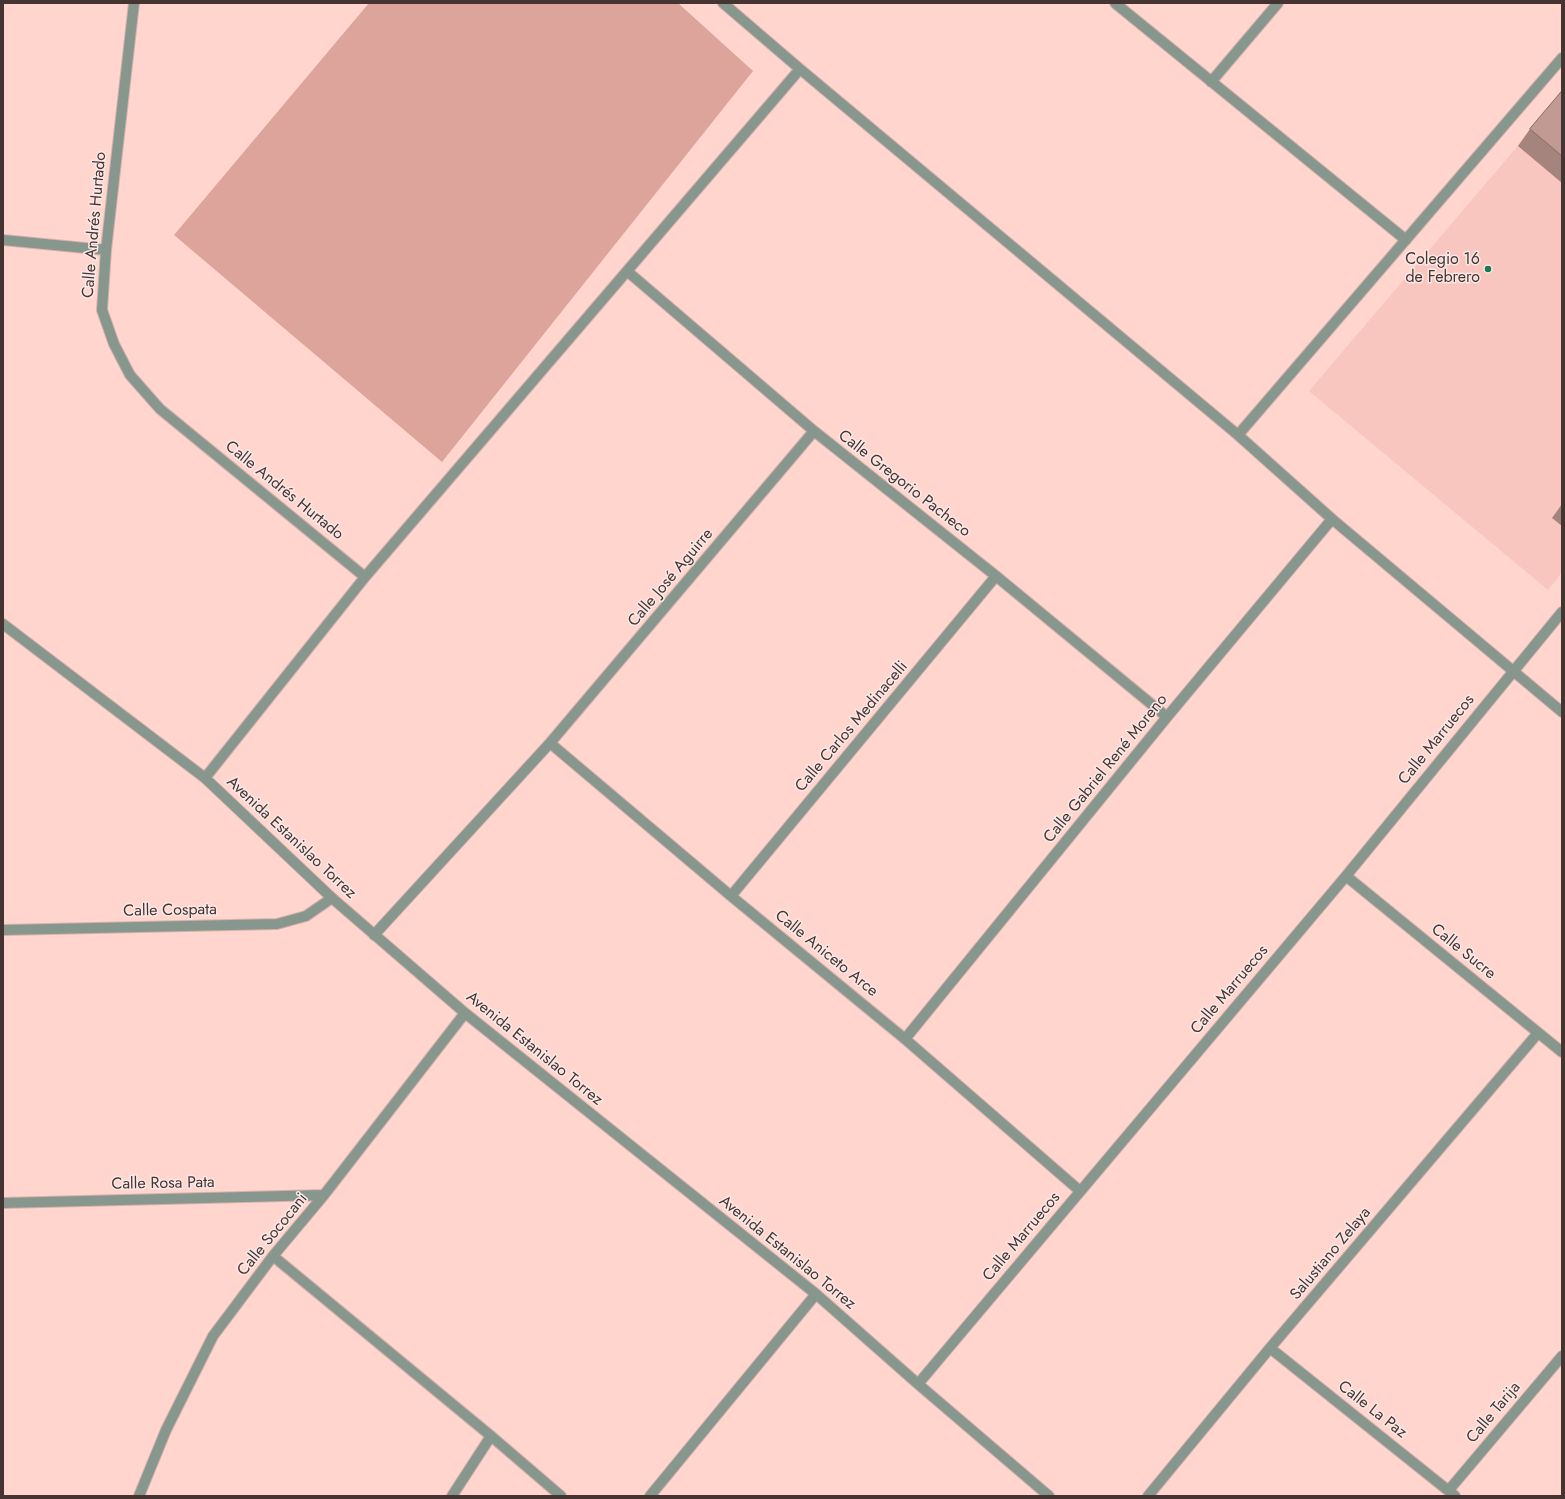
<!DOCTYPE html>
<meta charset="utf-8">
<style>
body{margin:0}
#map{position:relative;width:1565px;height:1499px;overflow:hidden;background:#ffd5ce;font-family:Jost,sans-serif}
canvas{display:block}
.frame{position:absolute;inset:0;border:4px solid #453432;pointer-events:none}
</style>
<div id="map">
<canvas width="1565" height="1499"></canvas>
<div class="frame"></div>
</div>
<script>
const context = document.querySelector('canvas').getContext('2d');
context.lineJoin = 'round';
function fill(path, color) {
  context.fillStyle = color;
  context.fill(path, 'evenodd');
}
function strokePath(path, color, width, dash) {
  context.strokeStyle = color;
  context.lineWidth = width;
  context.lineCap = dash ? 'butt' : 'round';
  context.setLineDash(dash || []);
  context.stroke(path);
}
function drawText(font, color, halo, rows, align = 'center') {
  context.font = font + ' Jost,sans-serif';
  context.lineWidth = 3;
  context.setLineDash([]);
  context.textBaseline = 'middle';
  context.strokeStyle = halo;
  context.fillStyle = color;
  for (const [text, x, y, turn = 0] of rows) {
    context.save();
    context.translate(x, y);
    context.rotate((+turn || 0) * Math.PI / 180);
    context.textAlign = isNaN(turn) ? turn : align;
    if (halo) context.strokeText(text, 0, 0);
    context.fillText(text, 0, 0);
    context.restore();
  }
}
fill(new Path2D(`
 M1562,94V572L1548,590L1309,391Z`), '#f8c6be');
fill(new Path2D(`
 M369,3H678L753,71L442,462L174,235Z`), '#dda49b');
const minor = new Path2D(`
 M134,3L106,250L102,310L114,344L130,375L160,409L365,577
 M723,3L800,69L1238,435L1332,519L1562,712
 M1115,3L1406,240
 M1211,82L1278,3
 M3,240L106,250
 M627,271L814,431L996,576L1167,717
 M1238,435L1562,58
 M3,624L205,778L332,898L465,1013L816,1294L918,1384L1049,1496
 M550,743L731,896L905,1039L1080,1191
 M205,778L365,577L800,69
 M1346,876L1562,1052
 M731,896L996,576
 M3,930L277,924L306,916L332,898
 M374,935L550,743L814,431
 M905,1039L1167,717L1332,519
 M3,1203L324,1195
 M273,1256L491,1436L561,1496
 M1270,1348L1455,1496
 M918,1384L1346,876L1562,612
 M1449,1490L1562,1356
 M139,1496L166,1430L213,1336L273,1256L324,1195L465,1013
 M452,1496L491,1436
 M650,1496L816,1294
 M1148,1496L1270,1348L1538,1033`);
strokePath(minor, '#d6b2ac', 12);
strokePath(minor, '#87978e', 10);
fill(new Path2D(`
 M1562,91V183L1518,146L1530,129Z
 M1562,504V526L1552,518Z`), '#a6847e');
const building = new Path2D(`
 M1562,91V156L1530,129Z`);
fill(building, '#c19a93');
strokePath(building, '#876c67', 1);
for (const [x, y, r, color] of [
 [1488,269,4,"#177a52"]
]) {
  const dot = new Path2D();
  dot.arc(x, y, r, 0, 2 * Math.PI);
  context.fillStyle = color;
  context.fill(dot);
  strokePath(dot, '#fae9e6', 1.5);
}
drawText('16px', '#453432', '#fae9e6', [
 ["Calle Andrés Hurtado",95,225,-85],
 ["Calle Gregorio Pacheco",904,484,38],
 ["Calle Andrés Hurtado",284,491,39],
 ["Calle José Aguirre",671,578,-50],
 ["Calle Carlos Medinacelli",852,727,-50],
 ["Calle Marruecos",1437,740,-51],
 ["Calle Gabriel René Moreno",1106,769,-51],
 ["Avenida Estanislao Torrez",291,838,43],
 ["Calle Cospata",170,911,-1],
 ["Calle Sucre",1463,952,39],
 ["Calle Aniceto Arce",826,954,39],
 ["Calle Marruecos",1230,990,-50],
 ["Avenida Estanislao Torrez",534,1049,39],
 ["Calle Rosa Pata",163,1184,-1],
 ["Calle Sococani",273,1235,-51],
 ["Calle Marruecos",1022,1237,-50],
 ["Avenida Estanislao Torrez",787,1253,39],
 ["Salustiano Zelaya",1331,1254,-50],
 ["Calle La Paz",1372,1410,38],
 ["Calle Tarija",1494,1413,-50]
]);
drawText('16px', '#453432', '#fae9e6', [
 ["Colegio 16",1480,260],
 ["de Febrero",1480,278]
], 'right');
</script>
